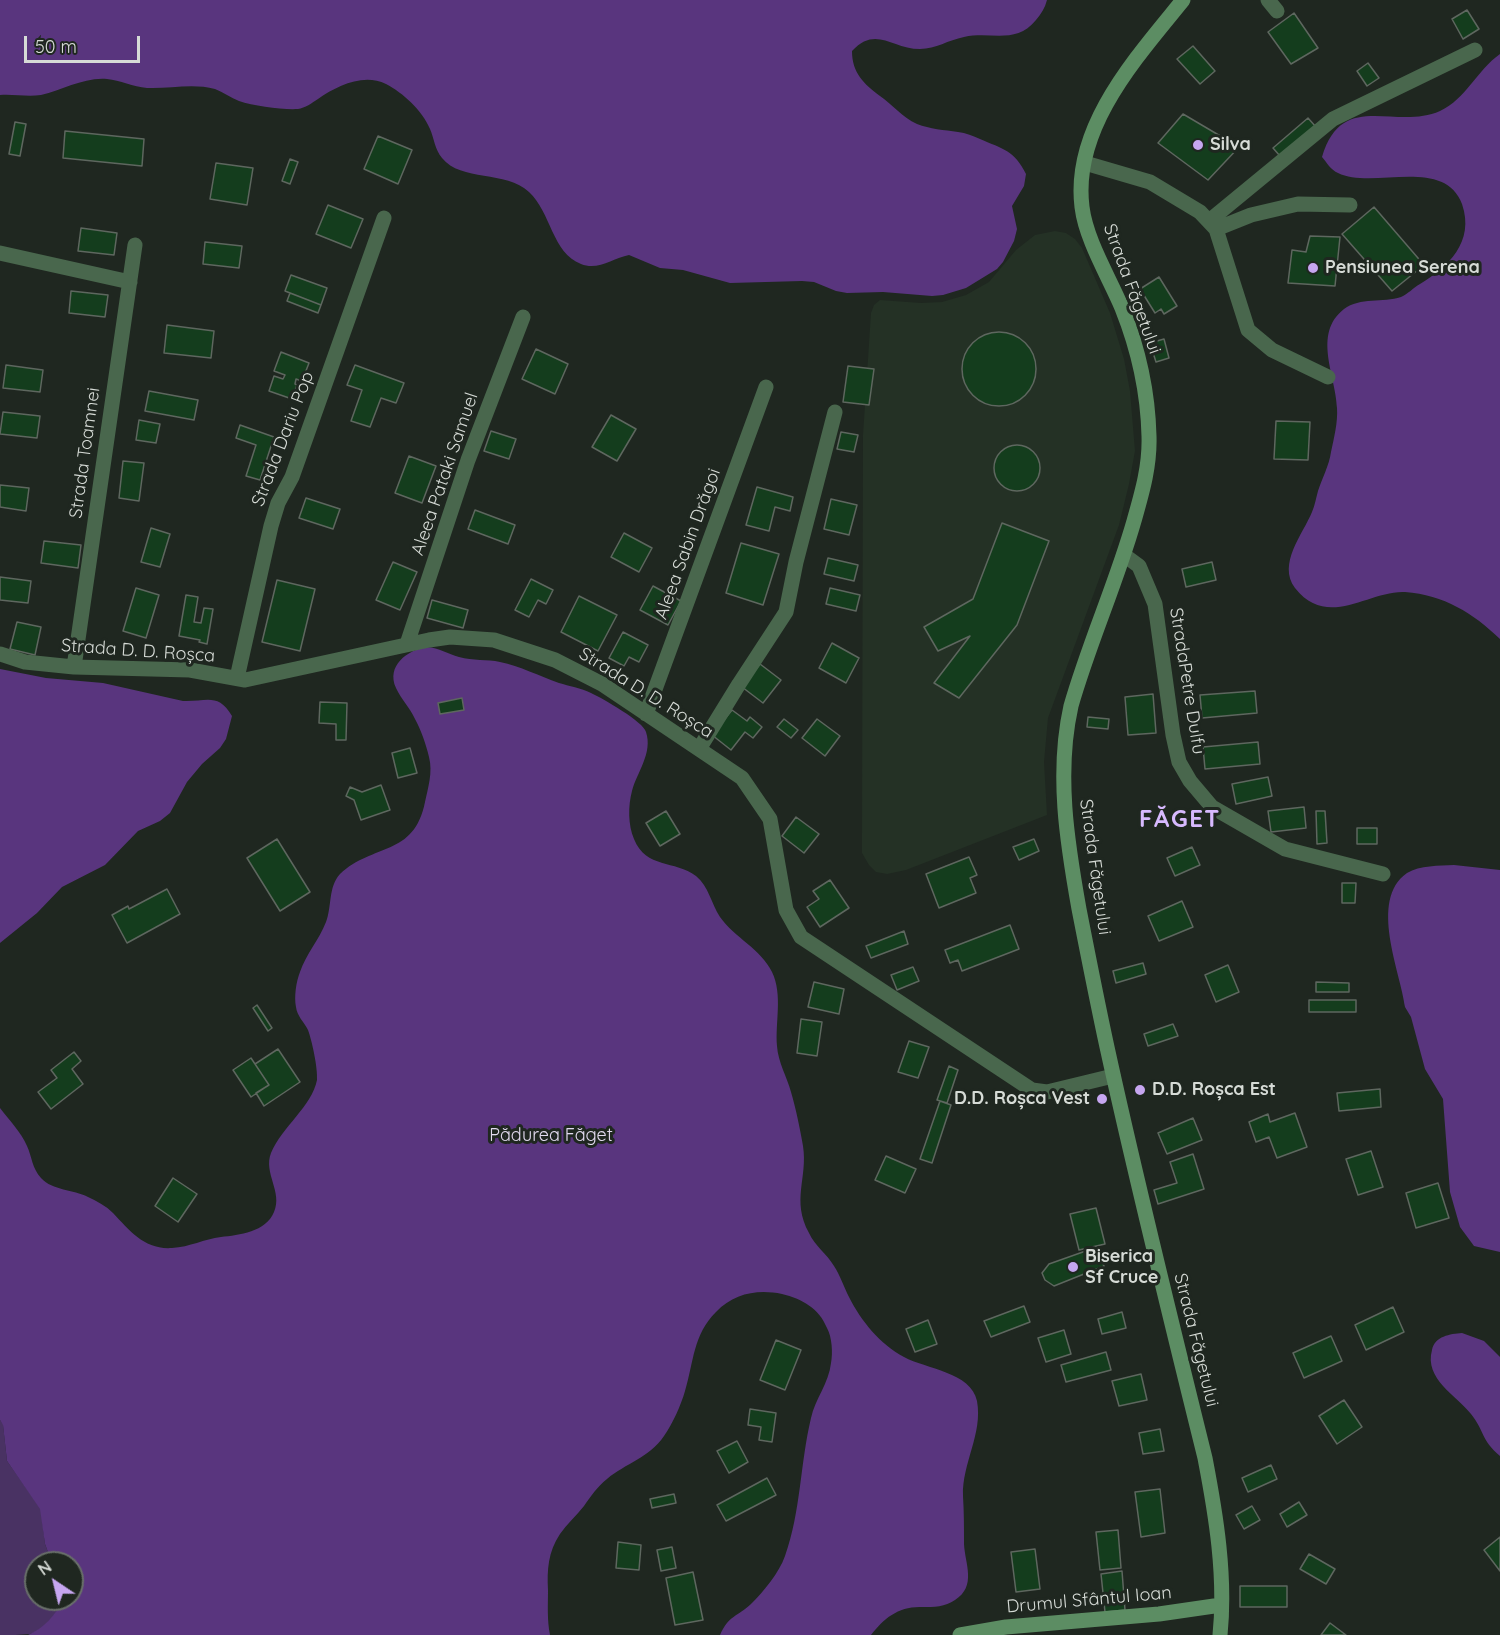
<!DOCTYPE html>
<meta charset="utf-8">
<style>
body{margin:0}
#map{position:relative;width:1500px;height:1635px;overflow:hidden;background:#1f2720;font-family:Quicksand,sans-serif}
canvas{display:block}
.north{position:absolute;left:24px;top:1551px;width:60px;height:60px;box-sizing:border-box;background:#1f2720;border:2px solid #686f69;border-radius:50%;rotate:325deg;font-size:16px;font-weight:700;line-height:24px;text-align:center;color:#d6dbd6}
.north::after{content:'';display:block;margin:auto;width:21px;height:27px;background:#c6a6f0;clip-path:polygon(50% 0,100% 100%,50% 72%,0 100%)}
.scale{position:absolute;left:24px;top:36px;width:116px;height:27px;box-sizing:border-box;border:3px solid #d6dbd6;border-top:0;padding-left:8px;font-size:18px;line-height:21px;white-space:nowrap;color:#d6dbd6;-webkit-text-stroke:4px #1f2720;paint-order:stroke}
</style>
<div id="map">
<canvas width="1500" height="1635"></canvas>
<div class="north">N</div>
<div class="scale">50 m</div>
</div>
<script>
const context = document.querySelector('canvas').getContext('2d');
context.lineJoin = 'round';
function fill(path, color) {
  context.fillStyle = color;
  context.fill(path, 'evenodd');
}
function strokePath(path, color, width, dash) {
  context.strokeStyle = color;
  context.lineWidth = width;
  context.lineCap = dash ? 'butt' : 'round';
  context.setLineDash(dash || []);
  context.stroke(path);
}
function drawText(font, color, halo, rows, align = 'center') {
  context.font = font + ' Quicksand,sans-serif';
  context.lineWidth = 6;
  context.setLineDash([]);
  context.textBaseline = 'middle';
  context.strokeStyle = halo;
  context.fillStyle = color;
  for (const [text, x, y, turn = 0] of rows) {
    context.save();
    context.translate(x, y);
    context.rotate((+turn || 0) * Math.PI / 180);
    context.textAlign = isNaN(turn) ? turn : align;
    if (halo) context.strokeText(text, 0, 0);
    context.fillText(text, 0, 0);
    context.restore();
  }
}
fill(new Path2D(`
 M1055,231L1066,233L1075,239L1082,248L1110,313L1124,359L1130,391L1135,451L1129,484L1119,525L1048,718L1044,762L1047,815L906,870L887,874L876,872L869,865L862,853V833L863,435L871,313L874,305L880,300L921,303L942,302L966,295L989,282L1016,250L1035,235Z`), '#243125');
fill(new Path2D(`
 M0,1420L3,1424L7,1461L41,1509L45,1544L52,1563H36V1599H63C58,1613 45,1629 30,1634C21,1635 9,1635 0,1635Z`), '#493263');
fill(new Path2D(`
 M0,0H1047C1045,8 1041,14 1036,20C1016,45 991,31 964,37C948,40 936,49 920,49C892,49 876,25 852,51C852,73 864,84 880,96C893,105 902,117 917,124C930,129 944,130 958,132C966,133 973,136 980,139C1003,149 1014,150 1026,174L1024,186L1012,206L1017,229L1014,241L1003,262L997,269L966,288L943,295L932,296L883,292L847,293L836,291L814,282L802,281L730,283L683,270L660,268L629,255C613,258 598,271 581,264C552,253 551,212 529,192C506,170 461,182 442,158C435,150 434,138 430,129C422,110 403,93 386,84C363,73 337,86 318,99C312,103 305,108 298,109C283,110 254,106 239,101C231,98 223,92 215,89C193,83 169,89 147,88C133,87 120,80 107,79C84,77 63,90 41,95C27,97 14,94 0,95Z
 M1500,54V639C1473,613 1444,595 1405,592C1369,590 1328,630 1295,588C1277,564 1303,534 1312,512C1315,505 1316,498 1318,491C1322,478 1329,466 1331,452C1334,438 1338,422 1337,408C1336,376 1312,334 1344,309C1360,297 1383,303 1401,297C1408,294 1413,288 1420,284C1448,267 1475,242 1462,204C1444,156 1372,190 1338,173C1331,170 1327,163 1322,157C1342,89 1395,131 1440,111C1466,99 1477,70 1500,54Z
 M427,647C439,648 448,654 459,657C473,661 487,659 500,662C520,666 539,676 559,683C569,686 581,688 591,693C602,698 644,722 646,732C653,753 637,772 632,791C628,806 628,825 634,839C646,869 675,860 696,876C709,887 711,903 720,917C735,938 761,949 772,972C783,995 775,1022 777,1046C778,1062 787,1077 791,1092C796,1109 800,1129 803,1146C808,1178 791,1200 809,1233C815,1246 827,1254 834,1266C840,1275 844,1287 849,1297C861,1321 880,1344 904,1357C926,1369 971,1372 977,1401C983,1434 962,1463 963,1496C964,1512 964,1528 964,1544C965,1564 977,1586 955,1600C945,1607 934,1607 922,1607C899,1606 884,1618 871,1635H720C729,1615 737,1617 751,1604C764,1591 779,1573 785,1556C801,1511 800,1464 811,1418C815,1399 829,1383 831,1363C833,1353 832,1337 827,1328C819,1308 802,1299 782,1294C758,1289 734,1293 716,1312C693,1335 694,1361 685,1391C681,1405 673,1423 664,1436C649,1458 626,1463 607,1479C597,1487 591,1496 584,1506C576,1516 567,1524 560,1534C548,1552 547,1570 548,1590C548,1606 547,1619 550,1635H28C44,1628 56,1615 63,1599H72V1563H52L45,1544L40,1509L7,1461L3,1425L0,1420V1108C9,1120 21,1132 27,1146C32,1157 32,1168 41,1178C53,1191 73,1189 88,1197C97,1201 106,1206 113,1213C130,1231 145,1250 172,1248C190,1247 204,1239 221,1237C239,1235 266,1232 274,1212C283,1192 263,1173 271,1153C282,1127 312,1106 317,1080C318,1068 312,1041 308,1030C304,1022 297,1016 296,1007C294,997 296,982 300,972C306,954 319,940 326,922C332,907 328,887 340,874C373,843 414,857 425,802C428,788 433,772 429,757C426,744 421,730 415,719C410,708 401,699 396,688C386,666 407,650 427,647Z
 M0,669L46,678L103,683L183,701C206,702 218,692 232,716L226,739L220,748L202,764L187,782L170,813L160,821L138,831L105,865L62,887L37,913L0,943Z
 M1454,865L1500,870V1252L1474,1246L1460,1227L1450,1192L1443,1099L1425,1069L1411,1017L1405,1007C1401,973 1368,900 1407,873C1420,865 1439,866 1454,865Z
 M1462,1333L1484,1341L1500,1357V1456C1481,1440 1484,1430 1471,1414C1456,1395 1424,1379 1432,1350C1435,1336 1450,1334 1462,1333Z`), '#59357e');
const building = new Path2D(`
 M1467,10L1479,29L1463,39L1452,19Z
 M1294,13L1318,48L1291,64L1268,32Z
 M1193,46L1215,71L1200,84L1177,59Z
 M1368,63L1379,78L1367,86L1357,71Z
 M1183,114L1239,147L1208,180L1158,143Z
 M1308,118L1316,127L1280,156L1273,148Z
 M15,122L26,124L20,156L9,154Z
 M65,131L144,139L142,166L63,158Z
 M378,136L412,150L398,184L364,169Z
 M290,159L298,162L290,184L282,181Z
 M216,163L253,168L247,205L210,199Z
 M328,205L363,219L351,248L316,234Z
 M1374,207L1424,265L1392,291L1342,234Z
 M81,228L117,233L114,255L78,251Z
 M1310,236L1340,237L1335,286L1288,283L1292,250L1306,252Z
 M205,242L242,246L239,268L203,264Z
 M291,275L327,288L321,305L285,291Z
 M1159,277L1177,306L1164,314L1161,309L1155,313L1140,289Z
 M71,291L108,295L105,317L69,313Z
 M290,293L321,305L318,313L287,301Z
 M167,325L214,331L211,358L164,353Z
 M962 369a37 37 0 1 1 74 0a37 37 0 1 1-74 0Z
 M1164,339L1169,358L1156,362L1150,343Z
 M536,349L568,364L555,394L522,379Z
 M281,352L309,363L302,381L296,379L295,384L297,385L292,399L269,391L274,376L283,379L285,375L274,371Z
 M6,365L43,370L40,392L3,388Z
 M355,365L404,383L396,403L381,398L370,427L351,421L362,390L347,385Z
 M848,366L874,369L869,405L843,402Z
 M149,391L198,400L194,420L145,411Z
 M3,412L40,416L37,438L0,434Z
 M611,415L636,429L617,461L592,447Z
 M139,420L160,424L156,443L136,440Z
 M1276,421L1310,422L1308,460L1274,459Z
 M240,425L274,437L260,480L246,476L256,445L236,438Z
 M491,431L516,439L509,459L484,451Z
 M841,432L858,435L854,452L837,449Z
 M994 468a23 23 0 1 1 46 0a23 23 0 1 1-46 0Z
 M409,456L436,466L422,503L395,493Z
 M123,461L144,463L139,501L119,498Z
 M0,485L29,488L26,511L0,507Z
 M757,487L793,497L790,511L775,507L769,531L746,525Z
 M306,498L340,509L333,529L299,518Z
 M831,499L857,505L849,535L824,529Z
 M475,510L515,525L508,544L468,529Z
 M1002,523L1049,541L1017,625L959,698L934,683L970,636L938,651L924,627L973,599Z
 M151,528L170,534L160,567L141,562Z
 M624,533L652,548L639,572L611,557Z
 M44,541L81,545L78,568L41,563Z
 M741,543L779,554L763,605L726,593Z
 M828,558L858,565L854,581L824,574Z
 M393,562L417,572L400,610L376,600Z
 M1212,562L1216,580L1186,587L1182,569Z
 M0,577L31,581L28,603L0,600Z
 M531,579L553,590L546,604L538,600L529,617L515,610Z
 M277,580L315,589L300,651L262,642Z
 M653,586L681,601L668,625L640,610Z
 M136,588L159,595L146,638L123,631Z
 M830,588L860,595L856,611L826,604Z
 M186,595L198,597L194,622L201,623L204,608L213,609L207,644L199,642L200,640L179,636Z
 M579,596L617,615L598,651L561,632Z
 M432,600L468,610L463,628L427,618Z
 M17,622L41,627L35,655L10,649Z
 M623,632L648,645L639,662L629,657L624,666L609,658Z
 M832,643L859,658L846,683L819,668Z
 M760,664L781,680L763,703L742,687Z
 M1255,691L1257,713L1202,718L1200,695Z
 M1153,694L1156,733L1128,735L1125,697Z
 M462,698L464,710L440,714L438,703Z
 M320,702L347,703L346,740H336V724L319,723Z
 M732,710L747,721L750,717L762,727L753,738L745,732L731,750L712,735Z
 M1088,717L1109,719L1108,729L1087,727Z
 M784,719L798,730L791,738L777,727Z
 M817,719L840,736L825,756L802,738Z
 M1258,742L1260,764L1205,769L1203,747Z
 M410,748L417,773L398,778L392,753Z
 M1268,777L1272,796L1236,804L1232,784Z
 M381,785L390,810L361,820L354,800L346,796L350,787L362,792Z
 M1304,807L1306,828L1271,832L1268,811Z
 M666,811L680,834L660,846L646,823Z
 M1316,811H1325L1327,843L1317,844Z
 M796,817L819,834L804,853L782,836Z
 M1357,828H1377V844H1357Z
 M277,839L310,892L280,911L247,858Z
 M1034,839L1039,851L1019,860L1013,847Z
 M1192,847L1200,865L1175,876L1167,858Z
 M969,857L977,875L970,878L976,893L939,908L926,874Z
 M830,880L849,908L820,927L807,907L819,899L813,891Z
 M1342,883H1356L1355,903H1342Z
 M167,889L180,914L127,943L112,915L128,906L129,909Z
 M1182,901L1193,927L1159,941L1148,916Z
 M1010,925L1019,949L962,971L958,960L950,963L945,950Z
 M904,931L908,944L871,958L866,946Z
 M1143,963L1146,974L1116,983L1113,971Z
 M1228,965L1239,992L1216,1002L1205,975Z
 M913,967L919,981L897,990L891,975Z
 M814,982L844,989L839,1014L808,1007Z
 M1316,982L1349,983V992H1316Z
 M1309,1000H1356V1012H1309Z
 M257,1005L272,1028L268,1031L253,1008Z
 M801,1019L822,1022L817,1056L797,1053Z
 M1173,1024L1178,1036L1148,1046L1144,1034Z
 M909,1041L929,1047L918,1078L898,1072Z
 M278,1049L300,1082L264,1106L256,1093L269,1085L255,1064Z
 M74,1052L81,1061L72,1069L83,1084L51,1109L38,1092L57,1078L51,1070Z
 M251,1058L269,1085L251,1097L233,1070Z
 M949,1066L958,1070L947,1103L937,1100Z
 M1380,1089L1381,1107L1339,1111L1337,1093Z
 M940,1101L951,1105L932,1163L920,1159Z
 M1295,1113L1307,1147L1277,1158L1269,1137L1256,1142L1249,1122L1268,1114L1270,1122Z
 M1193,1118L1202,1140L1167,1154L1158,1133Z
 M1371,1151L1383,1187L1358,1195L1346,1159Z
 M1193,1154L1204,1189L1158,1204L1154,1190L1177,1183L1170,1162Z
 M886,1156L916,1169L905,1193L875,1180Z
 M173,1178L197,1194L178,1222L155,1206Z
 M1438,1183L1449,1218L1416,1228L1406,1193Z
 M1096,1208L1105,1244L1079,1250L1070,1214Z
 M1097,1247L1104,1266L1054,1286L1045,1280L1042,1273L1049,1264Z
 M1024,1306L1030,1322L991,1337L984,1321Z
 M1393,1307L1404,1332L1366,1350L1355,1325Z
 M1122,1312L1126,1328L1102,1334L1098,1319Z
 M928,1320L937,1344L915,1352L906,1329Z
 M1064,1330L1071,1354L1046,1362L1038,1338Z
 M1331,1336L1342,1361L1304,1378L1293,1353Z
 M776,1340L801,1350L785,1390L760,1380Z
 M1106,1352L1111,1370L1066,1382L1061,1365Z
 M1141,1374L1147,1400L1119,1406L1112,1381Z
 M1344,1400L1362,1427L1337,1444L1319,1416Z
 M750,1409L776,1413L772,1442L759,1440L761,1427L748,1425Z
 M1160,1429L1164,1451L1143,1454L1139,1433Z
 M737,1441L748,1462L729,1473L717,1451Z
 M1271,1465L1277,1479L1248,1492L1242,1478Z
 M767,1478L776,1495L726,1521L717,1505Z
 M1160,1489L1165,1533L1141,1537L1135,1492Z
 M674,1494L676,1503L652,1508L650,1499Z
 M1299,1502L1307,1515L1287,1527L1280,1514Z
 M1252,1506L1260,1520L1244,1529L1236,1515Z
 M1118,1530L1121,1568L1100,1570L1096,1532Z
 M1500,1537V1571L1484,1550Z
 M618,1542L641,1545L639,1570L616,1568Z
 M672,1547L676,1568L661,1571L657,1550Z
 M1035,1549L1040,1589L1016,1592L1011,1552Z
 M1309,1554L1335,1569L1326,1584L1300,1569Z
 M1122,1571L1125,1610L1105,1612L1101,1574Z
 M693,1572L703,1620L675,1625L666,1578Z
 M1240,1586H1287V1607H1240Z
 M1330,1623L1346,1635H1321Z`);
fill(building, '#143d1d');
strokePath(building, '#5e675f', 1.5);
strokePath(new Path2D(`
 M1268,0L1277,11
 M1085,163L1150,182L1200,212L1216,229L1248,330L1272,350L1328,377
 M1209,221L1333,119L1475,50
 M1216,229L1251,215L1298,204L1350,205
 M0,253L130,282
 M1124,555L1139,566L1155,604L1173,735L1179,762L1190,781L1212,807L1285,849L1383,874
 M407,644L468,460L523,317
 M0,654L25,662L74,667L190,670L245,680L429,640L450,637L494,640L555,660L602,684L742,778L770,819L786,910L801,937L1032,1090L1047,1092L1113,1076
 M74,667L135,245
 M237,678L271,526L278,503L292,477L384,218
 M646,714L766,387
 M699,749L739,684L786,612L796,562L835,412`), '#49674d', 15);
strokePath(new Path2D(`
 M1183,0C1137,57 1072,127 1082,207C1086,240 1109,277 1122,308C1138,348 1148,394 1149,436C1150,466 1142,493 1134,521C1116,584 1089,643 1071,706C1056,773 1067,842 1079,909C1088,955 1097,1001 1107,1047C1137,1184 1171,1321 1205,1458C1216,1515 1226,1576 1220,1635
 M960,1635L1006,1627L1159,1614L1221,1605`), '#5c8d63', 15);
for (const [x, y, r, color] of [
 [1198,145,6,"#c6a6f0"],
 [1313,268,6,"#c6a6f0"],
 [1140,1090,6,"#c6a6f0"],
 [1102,1099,6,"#c6a6f0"],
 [1073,1267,6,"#c6a6f0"]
]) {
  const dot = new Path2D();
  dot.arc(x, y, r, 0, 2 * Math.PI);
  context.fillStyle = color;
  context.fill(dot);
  strokePath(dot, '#1f2720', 2);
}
drawText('bold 18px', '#d6dbd6', '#1f2720', [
 ["Silva",1210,145],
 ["Pensiunea Serena",1325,268],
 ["D.D. Roșca Est",1152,1090],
 ["D.D. Roșca Vest",1090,1099,"right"],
 ["Biserica",1085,1257],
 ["Sf Cruce",1085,1278]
], 'left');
drawText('18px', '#d6dbd6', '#1f2720', [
 ["Strada Făgetului",1132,289,70],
 ["Strada Dariu Pop",283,439,-69],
 ["Strada Toamnei",85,453,-82],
 ["Aleea Pataki Samuel",445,474,-71],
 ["Aleea Sabin Drăgoi",688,544,-70],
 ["Strada D. D. Roșca",138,651,4],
 ["StradaPetre Dulfu",1187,681,81],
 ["Strada D. D. Roșca",646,693,32],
 ["Strada Făgetului",1095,867,82],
 ["Strada Făgetului",1196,1340,76],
 ["Drumul Sfântul Ioan",1089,1600,-5]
]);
drawText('18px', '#e2daef', '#1f2720', [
 ["Pădurea Făget",551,1136]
]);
context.letterSpacing = '1.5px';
drawText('bold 24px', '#d7b9fe', '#1f2720', [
 ["FĂGET",1180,820]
]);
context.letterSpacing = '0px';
</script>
